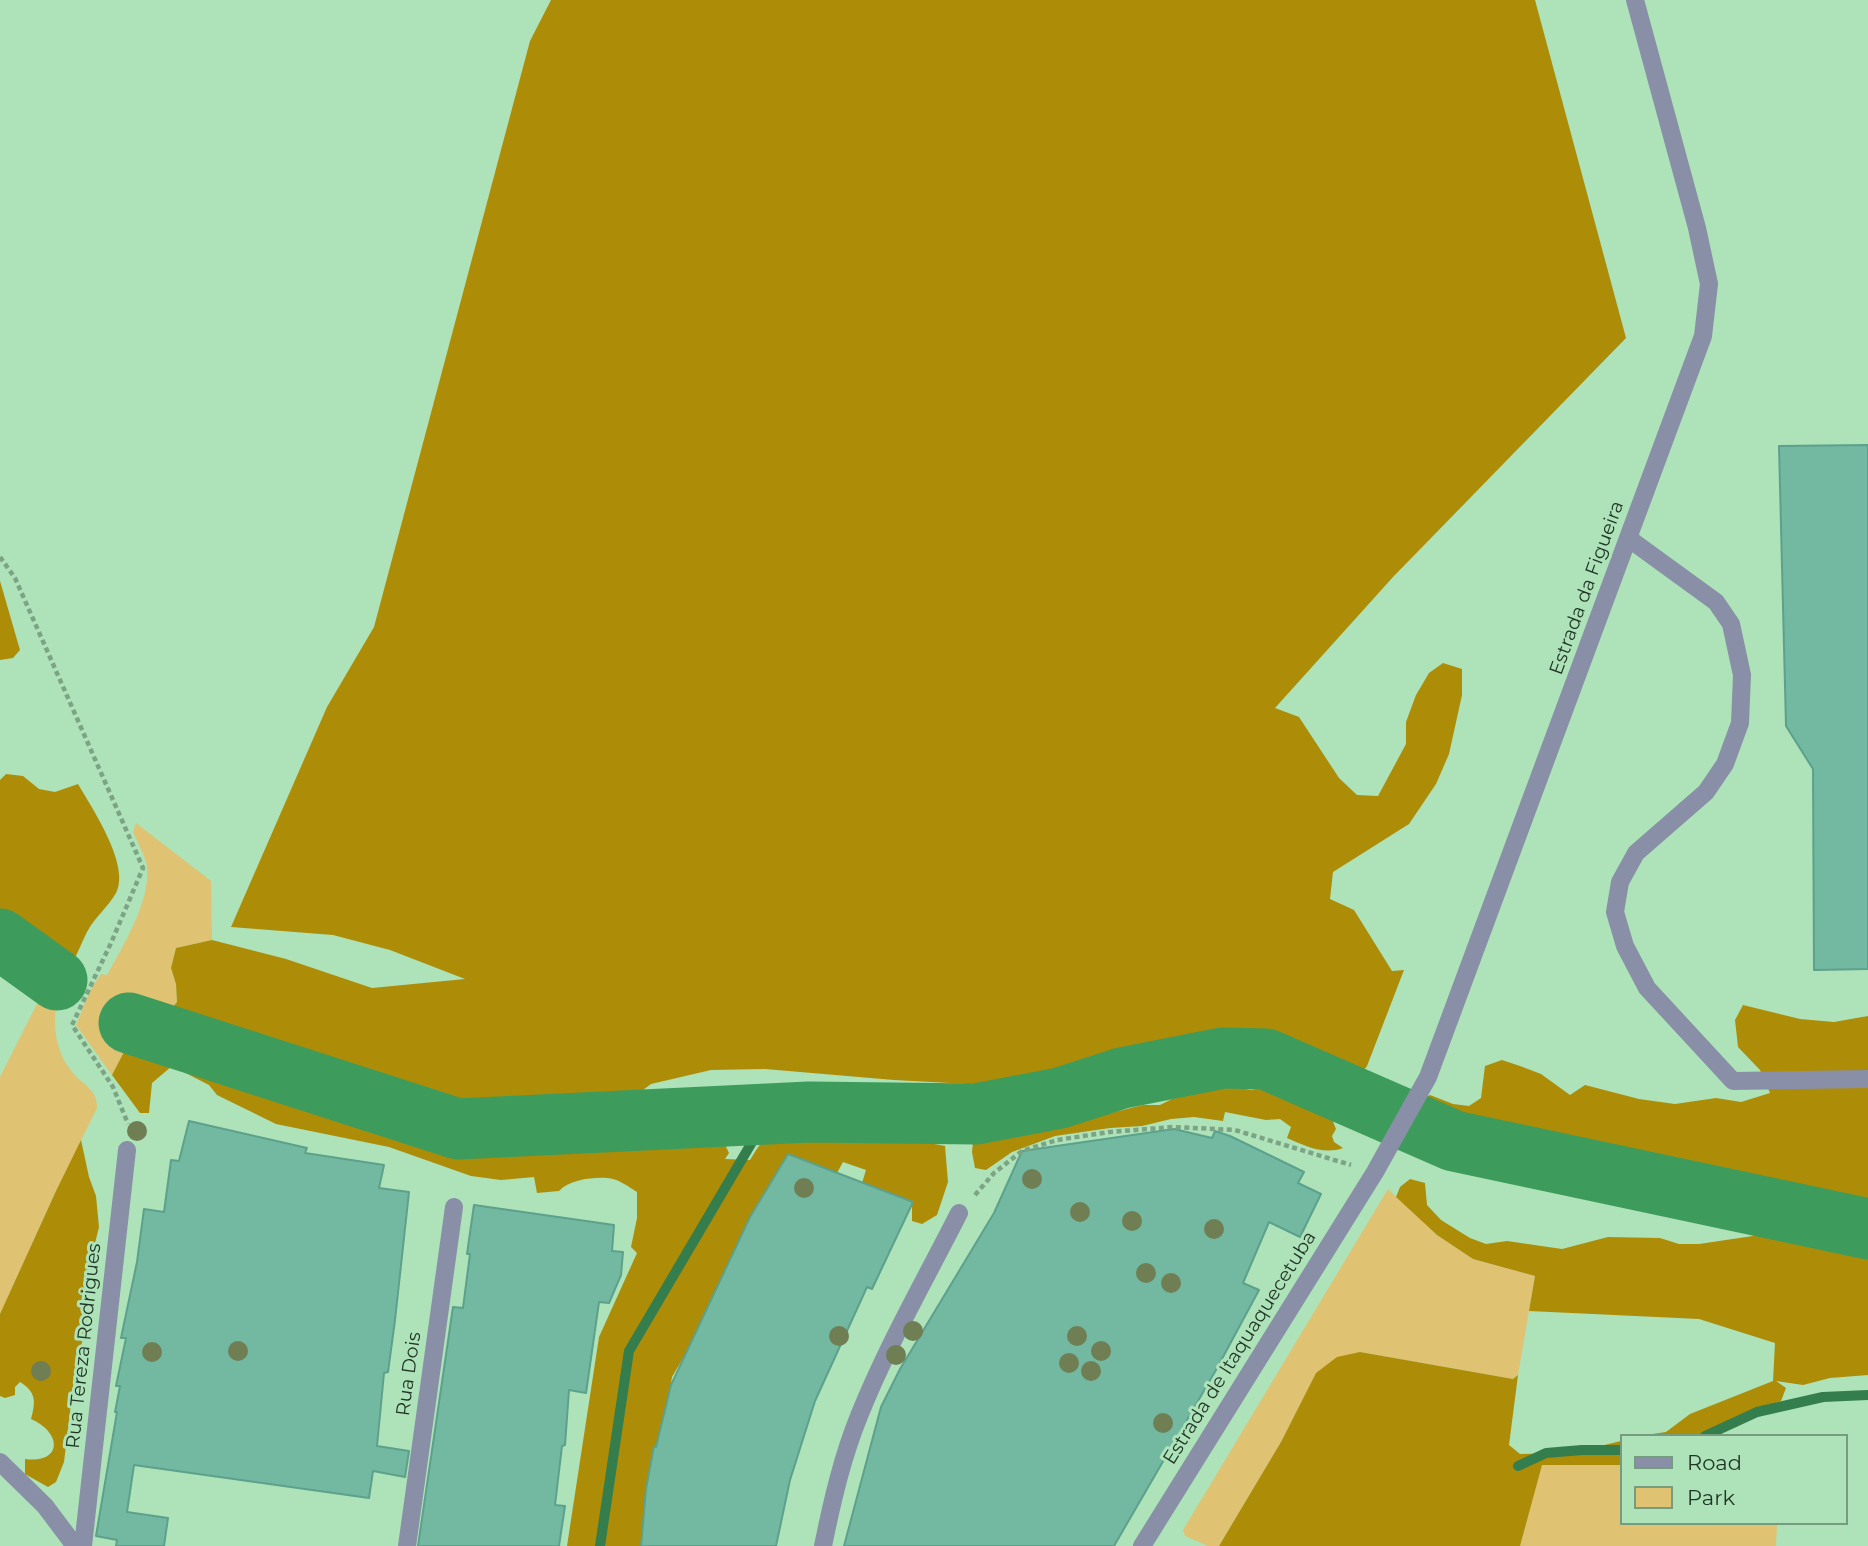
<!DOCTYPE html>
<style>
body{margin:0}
#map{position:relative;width:1868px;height:1546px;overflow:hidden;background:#aee2b9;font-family:Montserrat,sans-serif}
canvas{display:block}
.legend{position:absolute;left:1620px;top:1434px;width:228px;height:91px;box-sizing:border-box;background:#aee2b9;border:2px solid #759c7e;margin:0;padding:9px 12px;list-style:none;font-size:21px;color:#1f3425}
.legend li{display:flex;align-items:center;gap:14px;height:35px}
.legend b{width:35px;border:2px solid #759c7e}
</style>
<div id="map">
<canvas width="1868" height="1546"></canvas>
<ul class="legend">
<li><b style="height:9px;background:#888fa6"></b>Road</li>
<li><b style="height:19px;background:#dfc372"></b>Park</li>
</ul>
</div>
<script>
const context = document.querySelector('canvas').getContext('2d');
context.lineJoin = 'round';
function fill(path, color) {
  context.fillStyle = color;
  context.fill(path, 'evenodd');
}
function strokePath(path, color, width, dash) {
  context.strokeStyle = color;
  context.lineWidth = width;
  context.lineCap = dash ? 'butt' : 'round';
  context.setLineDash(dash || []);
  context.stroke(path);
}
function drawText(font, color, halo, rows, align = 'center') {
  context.font = font + ' Montserrat,sans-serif';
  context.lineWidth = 6;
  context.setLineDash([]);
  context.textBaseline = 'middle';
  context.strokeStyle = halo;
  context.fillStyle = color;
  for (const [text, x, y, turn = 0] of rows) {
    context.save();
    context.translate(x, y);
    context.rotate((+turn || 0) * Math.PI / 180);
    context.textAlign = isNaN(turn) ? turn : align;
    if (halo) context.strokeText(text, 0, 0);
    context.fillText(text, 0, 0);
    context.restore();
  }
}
fill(new Path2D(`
 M136,823L211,881L212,940L176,948L171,968L176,984L177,1002L163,1020L138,1026L112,1075L76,1025L91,989L101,974L107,975C123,946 154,896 146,862C143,852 137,841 133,832Z
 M44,990L56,1003C53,1028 56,1053 73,1073C83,1085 98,1090 97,1108L56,1191L0,1314V1077Z
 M1388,1189L1437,1235L1473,1259L1535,1276L1518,1375L1513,1379L1360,1352L1316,1373L1281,1442L1219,1546H1208L1185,1536L1183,1530Z
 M1541,1465H1621V1523H1777L1776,1546H1520Z`), '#dfc372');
fill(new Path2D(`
 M551,0H1535L1626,338L1393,577L1275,708L1299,717L1339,778L1357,795L1378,796L1406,744V722L1416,695L1429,673L1443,663L1462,669V695L1449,754L1436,784L1409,824L1333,872L1330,899L1354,910L1392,971L1404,970L1367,1066L1356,1081H1329L1285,1059L1266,1053L1240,1051L1207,1039L1154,1055L1059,1068L987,1085L894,1080L765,1069L711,1070L651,1084L631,1099L609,1101L596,1094L553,1106L475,1111L435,1107L376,1096L163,1020L177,1002L176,984L171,968L176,948L212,940L286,959L372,988L465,979L390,950L333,935L231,927L327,707L374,627L530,41Z
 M0,581L20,650L13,658L0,660Z
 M6,774L23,776L39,789L55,792L78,784C92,808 131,866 116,893C108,907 95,917 87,932C74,958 72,975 44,990L0,961V780Z
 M1743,1005L1800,1019L1834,1022L1868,1016V1222L1818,1209L1806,1197L1783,1185L1717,1212H1686L1664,1207L1646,1194L1608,1180L1534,1143L1516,1147L1489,1146L1475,1137L1467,1126C1462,1125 1455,1123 1450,1124C1441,1127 1440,1136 1434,1141C1425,1149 1412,1152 1401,1148L1399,1140L1416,1103L1430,1095L1453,1104L1469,1106L1481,1098L1485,1066L1502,1060L1520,1066L1541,1074L1570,1095L1585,1085L1639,1099L1675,1104L1716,1098L1741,1102L1770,1093L1760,1070L1738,1047L1735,1020Z
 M138,1025L158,1055L225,1085L353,1114L460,1144L615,1140L664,1143L710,1133L721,1136L729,1153L725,1159L750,1160C758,1147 768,1131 781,1123C808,1106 859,1128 886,1135C905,1140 925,1142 945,1146L948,1182L937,1215L922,1224L912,1221V1202L862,1183L866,1170L843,1162L837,1173L798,1161L672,1377L645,1546H567L599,1337L637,1253L631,1247L637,1218V1192C629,1187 617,1178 607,1178C592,1177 569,1180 559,1191L537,1193L534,1177L501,1180L471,1176L389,1147L276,1124L217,1095L209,1085L172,1066L152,1083L149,1113H140L112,1075Z
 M1275,1079L1287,1086H1295L1299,1094L1330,1114L1336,1129L1332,1136L1334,1142L1343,1148C1324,1155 1305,1146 1287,1138L1291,1127L1280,1119L1266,1120L1225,1112L1223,1121L1194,1117L1171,1119L1142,1126L1110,1128L1055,1136L1012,1152L986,1170L975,1168L972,1152L974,1131L1011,1135L1028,1126L1066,1124L1143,1105H1160L1172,1099L1197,1093L1208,1085L1228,1080C1248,1093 1255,1093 1275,1079Z
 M81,1140L89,1177L96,1196L99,1227L88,1272L85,1298L88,1315L74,1379L64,1462L56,1482L48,1487L25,1474V1459C62,1464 63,1433 31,1419C36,1401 36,1392 20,1382L15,1387V1395L5,1398L0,1396V1314L56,1191Z
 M1410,1179L1425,1183L1427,1205L1441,1220L1470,1238L1486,1244L1507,1241L1562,1249L1608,1237L1660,1238L1679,1244H1699L1793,1230L1868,1245V1375L1830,1378L1803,1385L1776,1381L1786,1388L1781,1401L1734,1418L1707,1436H1639L1666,1432L1690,1414L1773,1381L1775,1343L1699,1319L1529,1311L1535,1276L1473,1259L1437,1235L1396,1197L1400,1187Z
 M1360,1352L1513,1379L1518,1375L1509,1445L1520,1454L1571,1453L1621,1441V1465H1542L1520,1546H1219L1281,1442L1316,1373L1337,1357Z`), '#ad8c08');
strokePath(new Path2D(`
 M1705,1436L1757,1412L1823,1397L1868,1395
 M1518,1466L1546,1453L1582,1450H1621
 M600,1546L629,1351L768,1115`), '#347d4c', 10);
strokePath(new Path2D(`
 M0,939L57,980
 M129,1023L458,1129L809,1112L976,1114L1060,1098L1122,1078L1223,1058L1266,1059L1454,1141L1868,1229`), '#3d9c5c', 61);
const building = new Path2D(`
 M1868,445V969L1814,970L1813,769L1786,726L1779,446Z
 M189,1121L307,1148L305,1153L384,1165L379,1188L409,1192L395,1320L388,1372L384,1373L377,1446L409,1451L405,1477L373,1471L369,1498L134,1465L127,1512L168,1518L164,1546H116L117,1540L96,1536L117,1412H115L120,1386H116L126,1338H121L137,1262L144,1209L164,1212L171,1160L179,1161Z
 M1174,1129L1212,1138L1215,1131L1230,1136L1304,1172L1298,1183L1321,1194L1300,1237L1269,1222L1243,1283L1259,1290L1216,1370L1114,1546H844L881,1407L900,1369L994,1213L1022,1151Z
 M788,1154L913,1202L872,1289L867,1287L815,1401L790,1480L776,1546H641L646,1489L654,1446L656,1447L671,1385L750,1217Z
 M474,1205L614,1225L612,1251L623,1252L621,1275L609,1303L599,1302L586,1393L569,1390L565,1445L562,1446L555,1505L565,1506L559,1546H418L453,1307L463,1308L470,1254H467Z`);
fill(building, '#73b9a2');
strokePath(building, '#5ca18b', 2);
strokePath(new Path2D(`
 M0,557L15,578L143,868L111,943L72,1025L113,1087L128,1124
 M975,1195L994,1173L1022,1151L1057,1140L1110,1132L1173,1127L1235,1130L1351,1165`), '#7ba384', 4.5, [5, 3.5]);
strokePath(new Path2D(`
 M1628,538L1716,602L1731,624L1742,675L1740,723L1725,764L1706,792L1636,853L1620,882L1615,912L1625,946L1647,988L1733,1081L1868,1079
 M0,1462L45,1506L75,1546
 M83,1546L127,1150
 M407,1546L454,1207
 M823,1546C832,1502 842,1458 859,1416C887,1346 925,1280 959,1213
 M1142,1546L1375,1172L1428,1077L1703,336L1709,284L1697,228L1635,0`), '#888fa6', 18);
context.fillStyle = '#6f7e53';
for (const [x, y] of [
 [137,1131],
 [1032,1179],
 [804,1188],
 [1080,1212],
 [1132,1221],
 [1214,1229],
 [1146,1273],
 [1171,1283],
 [913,1331],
 [839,1336],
 [1077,1336],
 [238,1351],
 [1101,1351],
 [152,1352],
 [896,1355],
 [1069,1363],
 [41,1371],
 [1091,1371],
 [1163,1423]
]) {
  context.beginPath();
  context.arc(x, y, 10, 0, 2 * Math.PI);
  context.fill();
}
drawText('19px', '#1f3425', '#aee2b9', [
 ["Estrada da Figueira",1587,588,-70],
 ["Rua Tereza Rodrigues",84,1346,-84],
 ["Estrada de Itaquaquecetuba",1240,1348,-58],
 ["Rua Dois",409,1374,-82]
]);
</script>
